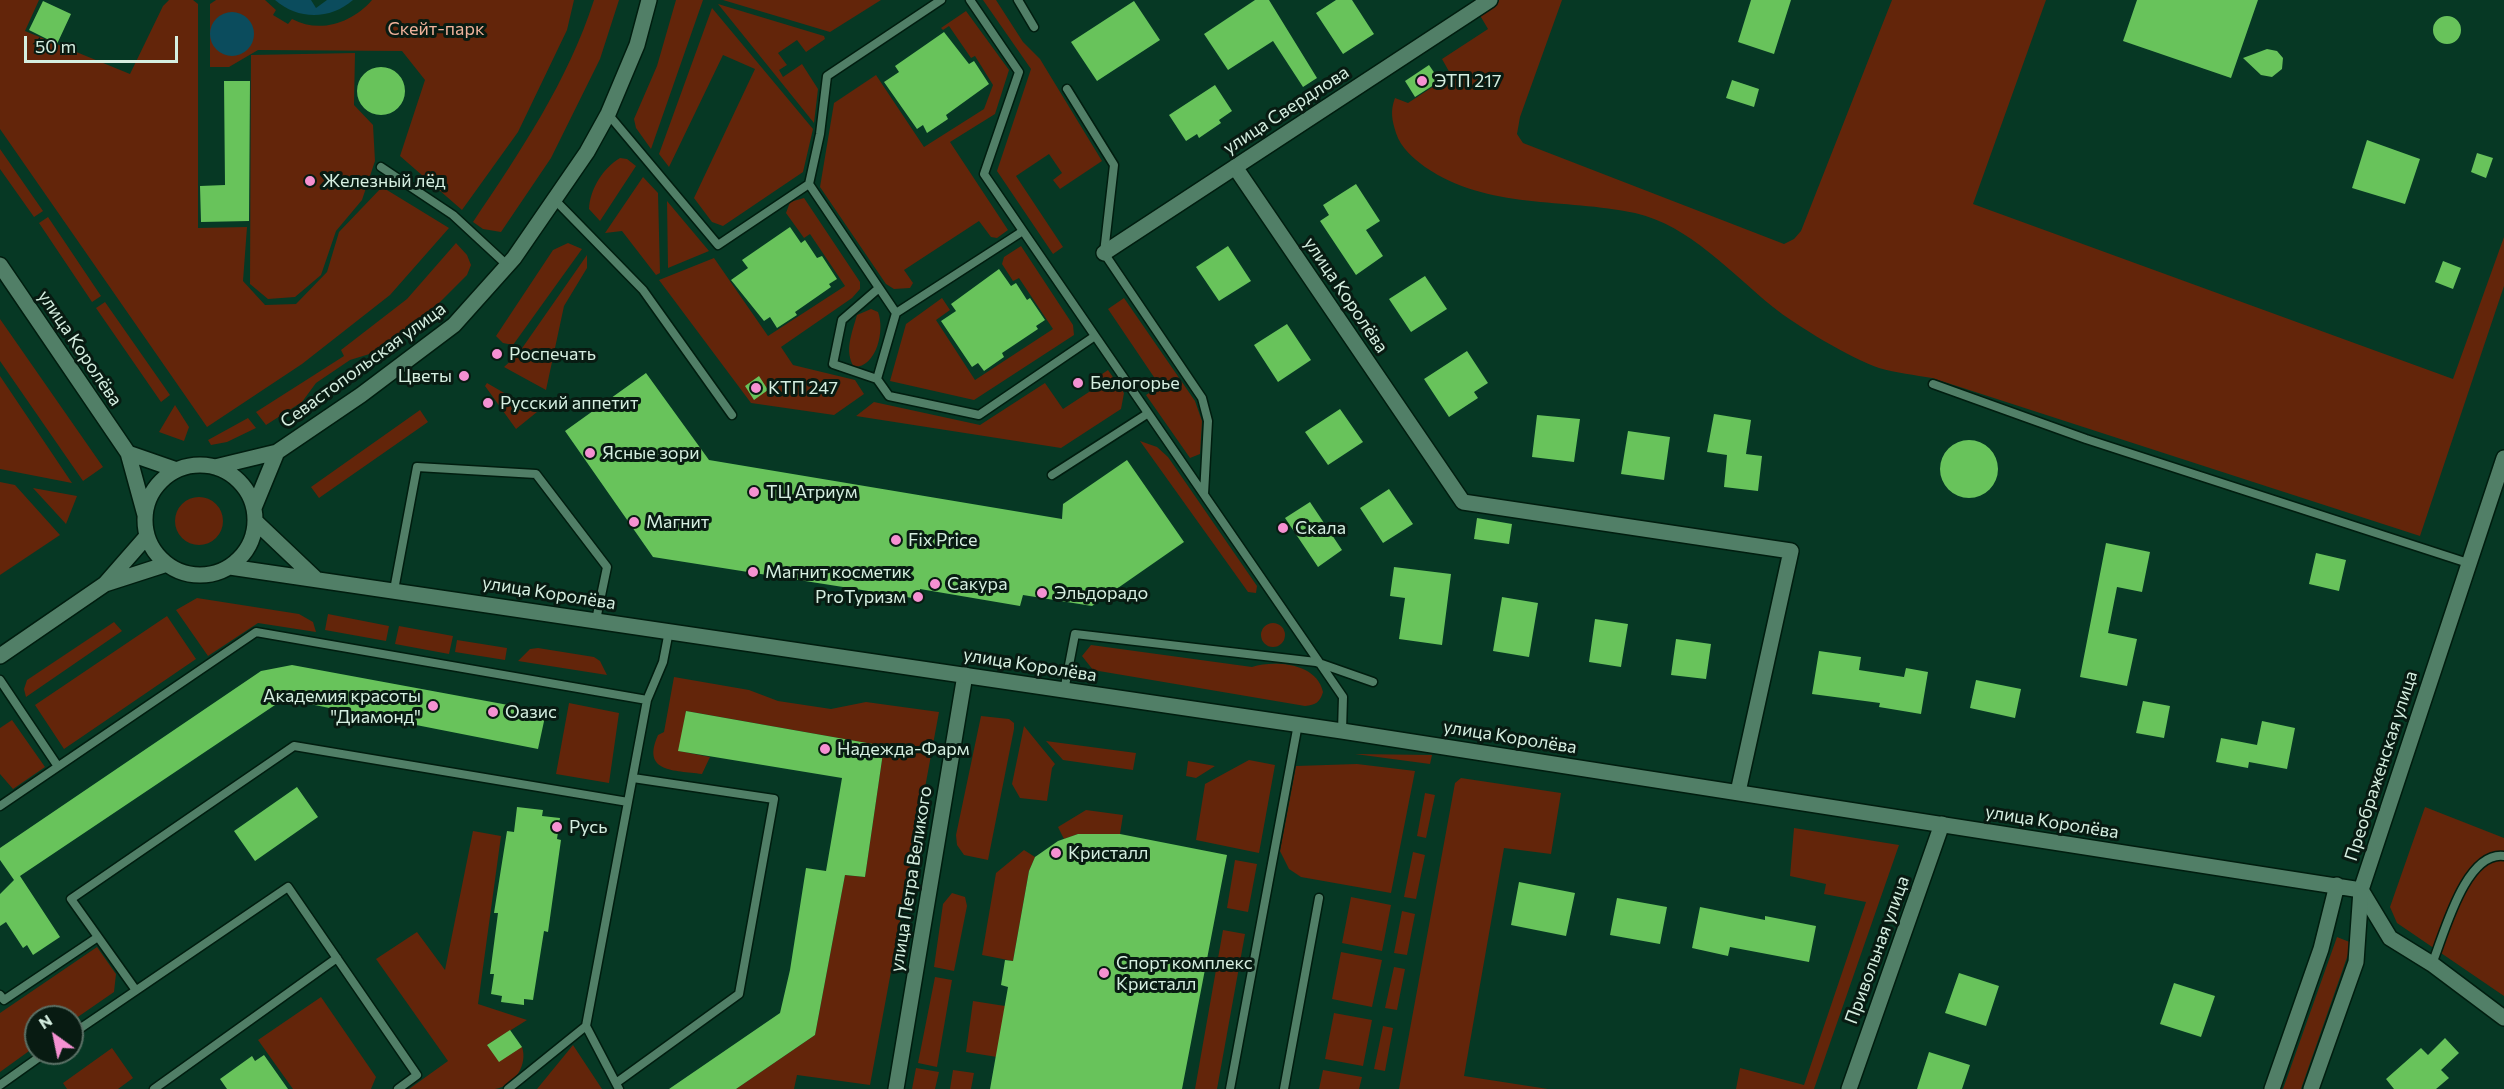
<!DOCTYPE html>
<meta charset="utf-8">
<style>
body{margin:0}
#map{position:relative;width:2504px;height:1089px;overflow:hidden;background:#063824;font-family:Commissioner,sans-serif}
canvas{display:block}
.north{position:absolute;left:24px;top:1005px;width:60px;height:60px;box-sizing:border-box;background:#081b12;border:2px solid #5a7065;border-radius:50%;rotate:327deg;font-size:16px;font-weight:700;line-height:24px;text-align:center;color:#d6efe1}
.north::after{content:'';display:block;margin:auto;width:21px;height:27px;background:#f591d2;clip-path:polygon(50% 0,100% 100%,50% 72%,0 100%)}
.scale{position:absolute;left:24px;top:36px;width:154px;height:27px;box-sizing:border-box;border:3px solid #d6efe1;border-top:0;padding-left:8px;font-size:18px;line-height:21px;white-space:nowrap;color:#d6efe1;-webkit-text-stroke:4px #081b12;paint-order:stroke}
</style>
<div id="map">
<canvas width="2504" height="1089"></canvas>
<div class="north">N</div>
<div class="scale">50 m</div>
</div>
<script>
const context = document.querySelector('canvas').getContext('2d');
context.lineJoin = 'round';
function fill(path, color) {
  context.fillStyle = color;
  context.fill(path, 'evenodd');
}
function strokePath(path, color, width, dash) {
  context.strokeStyle = color;
  context.lineWidth = width;
  context.lineCap = dash ? 'butt' : 'round';
  context.setLineDash(dash || []);
  context.stroke(path);
}
function drawText(font, color, halo, rows, align = 'center') {
  context.font = font + ' Commissioner,sans-serif';
  context.lineWidth = 6;
  context.setLineDash([]);
  context.textBaseline = 'middle';
  context.strokeStyle = halo;
  context.fillStyle = color;
  for (const [text, x, y, turn = 0] of rows) {
    context.save();
    context.translate(x, y);
    context.rotate((+turn || 0) * Math.PI / 180);
    context.textAlign = isNaN(turn) ? turn : align;
    if (halo) context.strokeText(text, 0, 0);
    context.fillText(text, 0, 0);
    context.restore();
  }
}
fill(new Path2D(`
 M0,0H39L25,31L130,74L163,6L169,0H193L198,4V228L247,227L243,281L265,305L296,304L327,272L339,232L382,187L449,228L390,295L302,364L207,427L0,129Z
 M216,0H265L276,10L273,15L288,24L292,19C320,34 352,23 372,0H574L567,30L518,132L462,210L400,156L425,80L402,51L258,50L229,67H210V4Z
 M594,0H619L600,59L551,158L501,232L483,229L473,222C520,152 568,81 594,0Z
 M676,0H703L651,149L636,128L634,119L657,66Z
 M723,0H881L830,32Z
 M983,0H996L1023,42L1040,59L1102,161L1060,189L1053,180L1062,173L1049,154L1016,176L1063,247L1053,254L997,171L1031,69Z
 M1496,0H1562L1520,117L1517,134L1523,143L1784,244L1794,239L1801,231L1892,0H2046L1973,204L2453,379L2504,237V286L2420,536L1932,378C1915,375 1896,373 1879,368C1852,359 1795,325 1773,307C1732,274 1689,225 1635,213C1564,198 1488,210 1425,167C1413,158 1401,148 1396,133C1392,120 1390,111 1395,98L1408,103L1451,75L1442,59L1488,29L1478,12Z
 M718,4L824,36L825,39L806,52L797,40L778,53L787,65L779,70L783,77L802,64L818,89L814,123Z
 M712,8L813,129L803,172L723,226L712,222L694,198L755,69L723,55L669,167L659,154Z
 M966,11L1009,70L995,114L950,142L1008,230L997,238L991,237L979,221L904,270L913,283L910,288L894,289L886,284L820,187L834,103L876,75L924,147L984,109L993,85L975,56L971,58L949,26L943,30L941,28Z
 M355,53L354,105L373,125L375,161L362,200L336,231L321,275L295,297L268,299L250,284L251,55Z
 M0,149L43,211L34,217L0,169Z
 M620,158L627,159L636,166L600,221L589,209C590,189 603,168 620,158Z
 M643,177L658,193L660,273L656,275L622,231L605,233Z
 M804,198L860,282V289L852,298L781,347L793,365L855,380L864,394L834,415L751,403L659,280L714,258L768,336L845,286L810,234L804,238L786,213L790,202Z
 M667,201L709,251L668,268Z
 M48,217L101,296L92,302L39,223Z
 M456,243L467,255L471,265L467,275L420,322L376,352L350,360L316,383L302,402L266,425L256,412L344,356L341,350L407,299Z
 M568,243L582,249L513,345L503,343L496,336L553,250Z
 M1021,246L1073,325L1074,335L974,400L890,381L906,324L942,298L950,310L936,320L975,380L1053,329L1019,278L1013,281L1002,264L1004,257Z
 M587,255V268L564,306L546,390L504,367L518,354Z
 M1124,298L1195,401L1202,421L1200,454L1190,458L1146,395L1160,386L1108,309Z
 M105,302L170,395L161,402L96,308Z
 M871,309L878,312C885,330 877,367 854,367C844,351 852,333 857,315Z
 M0,319L103,467L83,481L0,361Z
 M1108,370L1124,393L1121,409L1061,448L856,416L874,402L980,425L1045,383L1063,409L1092,390V381Z
 M0,376L72,483L0,469Z
 M487,383L537,412L516,429L485,386Z
 M175,405L189,427L184,441L159,432Z
 M420,410L428,422L319,498L311,487Z
 M248,418L256,428L227,442L211,445L208,440Z
 M1140,441L1157,447L1168,457L1257,586L1256,593L1248,592Z
 M0,482L15,485L60,535L0,575Z
 M33,488L77,496L66,524Z
 M175 521a24 24 0 1 1 48 0a24 24 0 1 1-48 0Z
 M197,598L299,614L313,622L316,632L258,623L208,656L176,610Z
 M328,614L389,626L386,641L325,630Z
 M167,616L196,659L64,749L35,705Z
 M114,622L122,631L26,697L24,689L27,680Z
 M1261 635a12 12 0 1 1 24 0a12 12 0 1 1-24 0Z
 M399,626L453,636L449,654L395,644Z
 M457,640L507,648L505,660L455,652Z
 M1091,645L1252,667C1275,660 1317,663 1323,692C1320,702 1316,705 1305,706L1093,670L1082,656Z
 M538,648L594,657L600,661L607,675L518,661L530,649Z
 M674,677L749,690L778,701L831,709L866,702L939,712L870,1085L797,1075L794,1089H736L815,1035L845,875L865,877L884,746L686,711L679,751L710,757L702,774C674,770 641,773 658,735L664,732Z
 M569,703L619,713L609,783L556,774Z
 M981,716L1009,719L1014,723V729L988,860L964,855L957,845L956,835Z
 M12,720L45,767L13,789L0,774V728Z
 M1024,726L1055,764L1052,768L1047,801L1020,798L1012,784Z
 M1046,741L1136,753L1133,770L1063,760Z
 M1355,754L1432,755L1430,764Z
 M1249,760L1275,765L1259,853L1196,840L1205,784Z
 M1188,761L1215,766L1196,778L1186,776Z
 M1357,764L1415,771L1391,893L1301,877L1289,869L1280,851L1296,766Z
 M1461,778L1561,793L1551,854L1504,848L1464,1076L1548,1089H1399L1455,783Z
 M1425,793L1435,795L1426,838L1417,836Z
 M2425,807L2504,838V996L2397,923L2390,907Z
 M1086,810L1123,815L1120,834H1078L1064,839L1058,827Z
 M1794,828L1899,845L1814,1089H1736L1740,1068L1804,1085L1866,902L1824,894L1826,884L1790,876Z
 M473,831L501,836L478,1004L527,1020L487,1045L522,1047C528,1064 515,1086 495,1089C468,1089 437,1089 409,1089L448,1061L376,959L417,932L445,970Z
 M1024,850L1035,857L1029,871L1013,961L982,955L996,873Z
 M1413,852L1425,855L1416,899L1404,897Z
 M1235,860L1257,864L1248,912L1227,908Z
 M952,893L965,897L967,906L954,971L934,967L943,904Z
 M1351,897L1391,905L1382,951L1342,943Z
 M1402,911L1415,914L1407,955L1394,953Z
 M1223,930L1245,934L1217,1089H1195Z
 M2337,937L2352,943L2301,1089H2283Z
 M97,947L116,974L114,992L72,1021V1017H36V1046L0,1072V1013Z
 M1341,952L1382,960L1372,1007L1332,999Z
 M1394,967L1405,969L1397,1010L1385,1008Z
 M935,977L952,980L937,1067L918,1063Z
 M321,997L376,1077L371,1089H293L258,1040Z
 M973,1001L1005,1006L997,1057L966,1052Z
 M1334,1013L1372,1020L1363,1066L1325,1059Z
 M1383,1026L1393,1028L1385,1071L1374,1069Z
 M573,1045L602,1089H537Z
 M112,1048L133,1078L118,1089H67L63,1083Z
 M916,1068L939,1072L935,1089H912Z
 M953,1070L974,1073L971,1089H950Z
 M1323,1070L1362,1077L1359,1089H1319Z`), '#63250a');
fill(new Path2D(`
 M275,0H311L316,8L327,0H353C330,20 298,20 275,0Z
 M210 34a22 22 0 1 1 44 0a22 22 0 1 1-44 0Z`), '#0b4c5d');
fill(new Path2D(`
 M1255,0H1269L1317,78L1303,87L1273,41L1228,70L1204,34Z
 M1336,0H1352L1374,34L1343,54L1316,13Z
 M1751,0H1791L1774,54L1738,42Z
 M2137,0H2258L2231,78L2123,41Z
 M43,1L71,14L57,44L29,30Z
 M1134,1L1160,40L1097,81L1071,42Z
 M2433 30a14 14 0 1 1 28 0a14 14 0 1 1-28 0Z
 M944,32L969,64L974,61L989,84L946,115L948,119L927,133L923,125L917,129L884,82L899,72L895,66Z
 M2267,49L2277,51L2283,58L2282,69L2272,77L2261,75L2243,58Z
 M1429,65L1440,81L1415,97L1405,81Z
 M357 91a24 24 0 1 1 48 0a24 24 0 1 1-48 0Z
 M1732,80L1759,89L1754,107L1726,98Z
 M224,81H250L249,221L201,222L200,186L225,185Z
 M1215,85L1232,111L1219,120L1221,123L1199,138L1197,134L1186,141L1169,115Z
 M2367,140L2420,159L2405,204L2352,188Z
 M2477,153L2493,158L2486,178L2471,172Z
 M1356,184L1380,221L1366,230L1383,256L1356,275L1320,221L1329,215L1323,205Z
 M790,227L801,243L805,240L817,258L822,256L837,279L829,284L831,287L795,312L797,315L777,328L770,317L764,321L731,280L748,268L742,260Z
 M1228,246L1251,281L1219,301L1196,267Z
 M2443,261L2461,268L2453,289L2435,282Z
 M999,269L1011,286L1016,283L1027,300L1030,298L1045,320L1036,326L1038,329L1002,353L1004,357L984,371L978,363L972,367L941,321L956,311L951,304Z
 M1425,276L1447,309L1411,332L1389,299Z
 M1287,324L1311,360L1278,382L1254,345Z
 M1467,351L1488,383L1474,392L1478,398L1449,417L1424,379Z
 M646,373L709,460L1062,519L1063,504L1127,460L1184,542L1092,606L1023,595L1020,606L920,589L919,599L653,557L565,431Z
 M759,376L768,390L754,400L745,386Z
 M1340,409L1363,442L1328,465L1305,432Z
 M1714,414L1751,420L1746,454L1762,456L1758,491L1724,487L1727,455L1707,452Z
 M1537,415L1580,419L1574,462L1532,457Z
 M1628,431L1670,437L1664,480L1621,474Z
 M1940 469a29 29 0 1 1 58 0a29 29 0 1 1-58 0Z
 M1389,489L1413,524L1383,543L1360,508Z
 M1310,502L1342,550L1318,567L1285,518Z
 M1477,518L1512,524L1509,544L1474,539Z
 M2106,543L2150,552L2142,592L2117,587L2108,633L2137,639L2127,686L2080,677Z
 M2316,553L2346,560L2339,591L2309,584Z
 M1394,567L1451,574L1442,645L1399,639L1405,598L1390,596Z
 M1502,597L1538,603L1529,657L1493,651Z
 M1595,619L1628,624L1621,667L1589,662Z
 M1676,639L1711,644L1706,679L1671,675Z
 M1819,651L1861,657L1859,670L1904,677L1906,668L1928,672L1921,714L1879,707L1880,703L1812,694Z
 M292,665L546,712L538,749L284,699L20,876L60,937L33,955L27,945L23,948L6,922L0,926V894L14,880L0,860V848L261,671Z
 M1976,680L2021,689L2015,718L1970,708Z
 M2143,701L2170,706L2164,738L2136,733Z
 M686,711L884,746L865,877L845,875L815,1035L736,1089H669L780,1013L790,970L806,868L826,871L842,778L678,751Z
 M2262,721L2295,728L2287,769L2249,762L2248,768L2216,762L2221,738L2257,745Z
 M297,787L318,817L255,861L234,831Z
 M517,807L543,810L542,816L560,818L557,839L561,840L548,932L544,931L533,1000L524,999V1005L501,1002L502,996L491,994L494,974H490L498,913H494L507,831L514,832Z
 M1078,834H1120L1227,855L1182,1089H990L1008,987L1001,985L1005,960L1013,961L1029,871L1035,857L1058,841Z
 M1519,882L1575,893L1566,936L1511,925Z
 M1617,898L1667,907L1660,944L1610,935Z
 M1700,907L1765,920V916L1816,926L1809,962L1730,947L1728,956L1692,948Z
 M1959,973L1999,986L1986,1026L1945,1013Z
 M2174,983L2215,996L2201,1037L2160,1024Z
 M510,1030L522,1047L499,1062L487,1045Z
 M2445,1038L2459,1053L2441,1070L2449,1078L2436,1089H2394L2386,1079L2421,1048L2428,1055Z
 M1929,1052L1970,1065L1962,1089H1917Z
 M264,1055L288,1089H227L220,1079L252,1056L255,1061Z`), '#68c35b');
const lane = new Path2D(`
 M970,0L1019,72L984,174L1023,231L896,313L877,379L889,396L979,415L1095,336
 M1018,0L1034,27
 M1067,89L1114,165L1104,253L1202,398L1208,421L1204,494
 M608,114L718,245L809,184L820,134L827,76L941,0
 M381,167L453,215L507,265
 M809,184L896,313
 M555,200L643,290L732,415
 M1023,231L1343,697L1342,731
 M877,379L833,364L842,320L879,288
 M1933,384L2086,439L2468,563
 M1052,475L1147,414
 M394,590L417,467L536,474L607,567L596,620
 M0,680L57,765
 M1064,691L1075,634L1316,662L1373,682
 M0,806L256,632L647,700
 M2432,964C2444,935 2465,851 2504,856
 M135,989L71,899L294,746L628,802L647,700L663,662L669,631
 M0,995L4,1000L98,937
 M72,1034L288,887L417,1075L398,1089
 M616,1083L739,994L774,799L633,778
 M0,1085L45,1053
 M154,1089L337,958
 M508,1089L586,1026
 M619,1089L586,1026L628,802
 M1230,1089L1298,724
 M1284,1089L1319,898`);
const street = new Path2D(`
 M1235,167L1463,502L1791,551L1738,792
 M1104,253L1490,0
 M2361,890L2390,938L2432,964L2504,1018
 M896,1089L965,675
 M1849,1089L1942,824`);
const secondary = new Path2D(`
 M0,265L128,453L145,515
 M128,453L177,470
 M145 520a55 55 0 1 1 110 0a55 55 0 1 1-110 0Z
 M215,467L277,452L361,395L454,325L514,258L587,152L608,114L637,45L649,0
 M254,508L277,452
 M256,522L315,578
 M230,567L1342,731L2361,890
 M105,584L147,536
 M0,656L105,584L167,564
 M2272,1089L2321,949L2337,885
 M2311,1089L2356,962L2361,890L2504,458`);
strokePath(lane, '#001d0f', 11);
strokePath(street, '#001d0f', 18);
strokePath(secondary, '#001d0f', 18);
strokePath(lane, '#517f67', 8);
strokePath(street, '#517f67', 15);
strokePath(secondary, '#517f67', 15);
for (const [x, y, r, color] of [
 [1422,81,6,"#f591d2"],
 [310,181,6,"#f591d2"],
 [497,354,6,"#f591d2"],
 [464,376,6,"#f591d2"],
 [1078,383,6,"#f591d2"],
 [756,388,6,"#f591d2"],
 [488,403,6,"#f591d2"],
 [590,453,6,"#f591d2"],
 [754,492,6,"#f591d2"],
 [634,522,6,"#f591d2"],
 [1283,528,6,"#f591d2"],
 [896,540,6,"#f591d2"],
 [753,572,6,"#f591d2"],
 [935,584,6,"#f591d2"],
 [1042,593,6,"#f591d2"],
 [918,597,6,"#f591d2"],
 [433,706,6,"#f591d2"],
 [493,712,6,"#f591d2"],
 [825,749,6,"#f591d2"],
 [557,827,6,"#f591d2"],
 [1056,853,6,"#f591d2"],
 [1104,973,6,"#f591d2"]
]) {
  const dot = new Path2D();
  dot.arc(x, y, r, 0, 2 * Math.PI);
  context.fillStyle = color;
  context.fill(dot);
  strokePath(dot, '#081b12', 2);
}
drawText('18px', '#efb29b', '#081b12', [
 ["Скейт-парк",436,29]
]);
drawText('18px', '#d6efe1', '#081b12', [
 ["ЭТП 217",1434,81],
 ["Железный лёд",322,181],
 ["Роспечать",509,354],
 ["Цветы",452,376,"right"],
 ["Белогорье",1090,383],
 ["КТП 247",768,388],
 ["Русский аппетит",500,403],
 ["Ясные зори",602,453],
 ["ТЦ Атриум",766,492],
 ["Магнит",646,522],
 ["Скала",1295,528],
 ["Fix Price",908,540],
 ["Магнит косметик",765,572],
 ["Сакура",947,584],
 ["Эльдорадо",1054,593],
 ["ProТуризм",906,597,"right"],
 ["Академия красоты",421,696,"right"],
 ["\"Диамонд\"",421,717,"right"],
 ["Оазис",505,712],
 ["Надежда-Фарм",837,749],
 ["Русь",569,827],
 ["Кристалл",1068,853],
 ["Спорт комплекс",1116,963],
 ["Кристалл",1116,984]
], 'left');
drawText('18px', '#d6efe1', '#081b12', [
 ["улица Свердлова",1286,110,-33],
 ["улица Королёва",1346,295,56],
 ["улица Королёва",80,348,56],
 ["Севастопольская улица",363,365,-36],
 ["улица Королёва",549,593,9],
 ["улица Королёва",1030,665,9],
 ["улица Королёва",1510,737,9],
 ["Преображенская улица",2381,766,-72],
 ["улица Королёва",2052,822,9],
 ["улица Петра Великого",911,879,-81],
 ["Привольная улица",1877,950,-70]
]);
</script>
